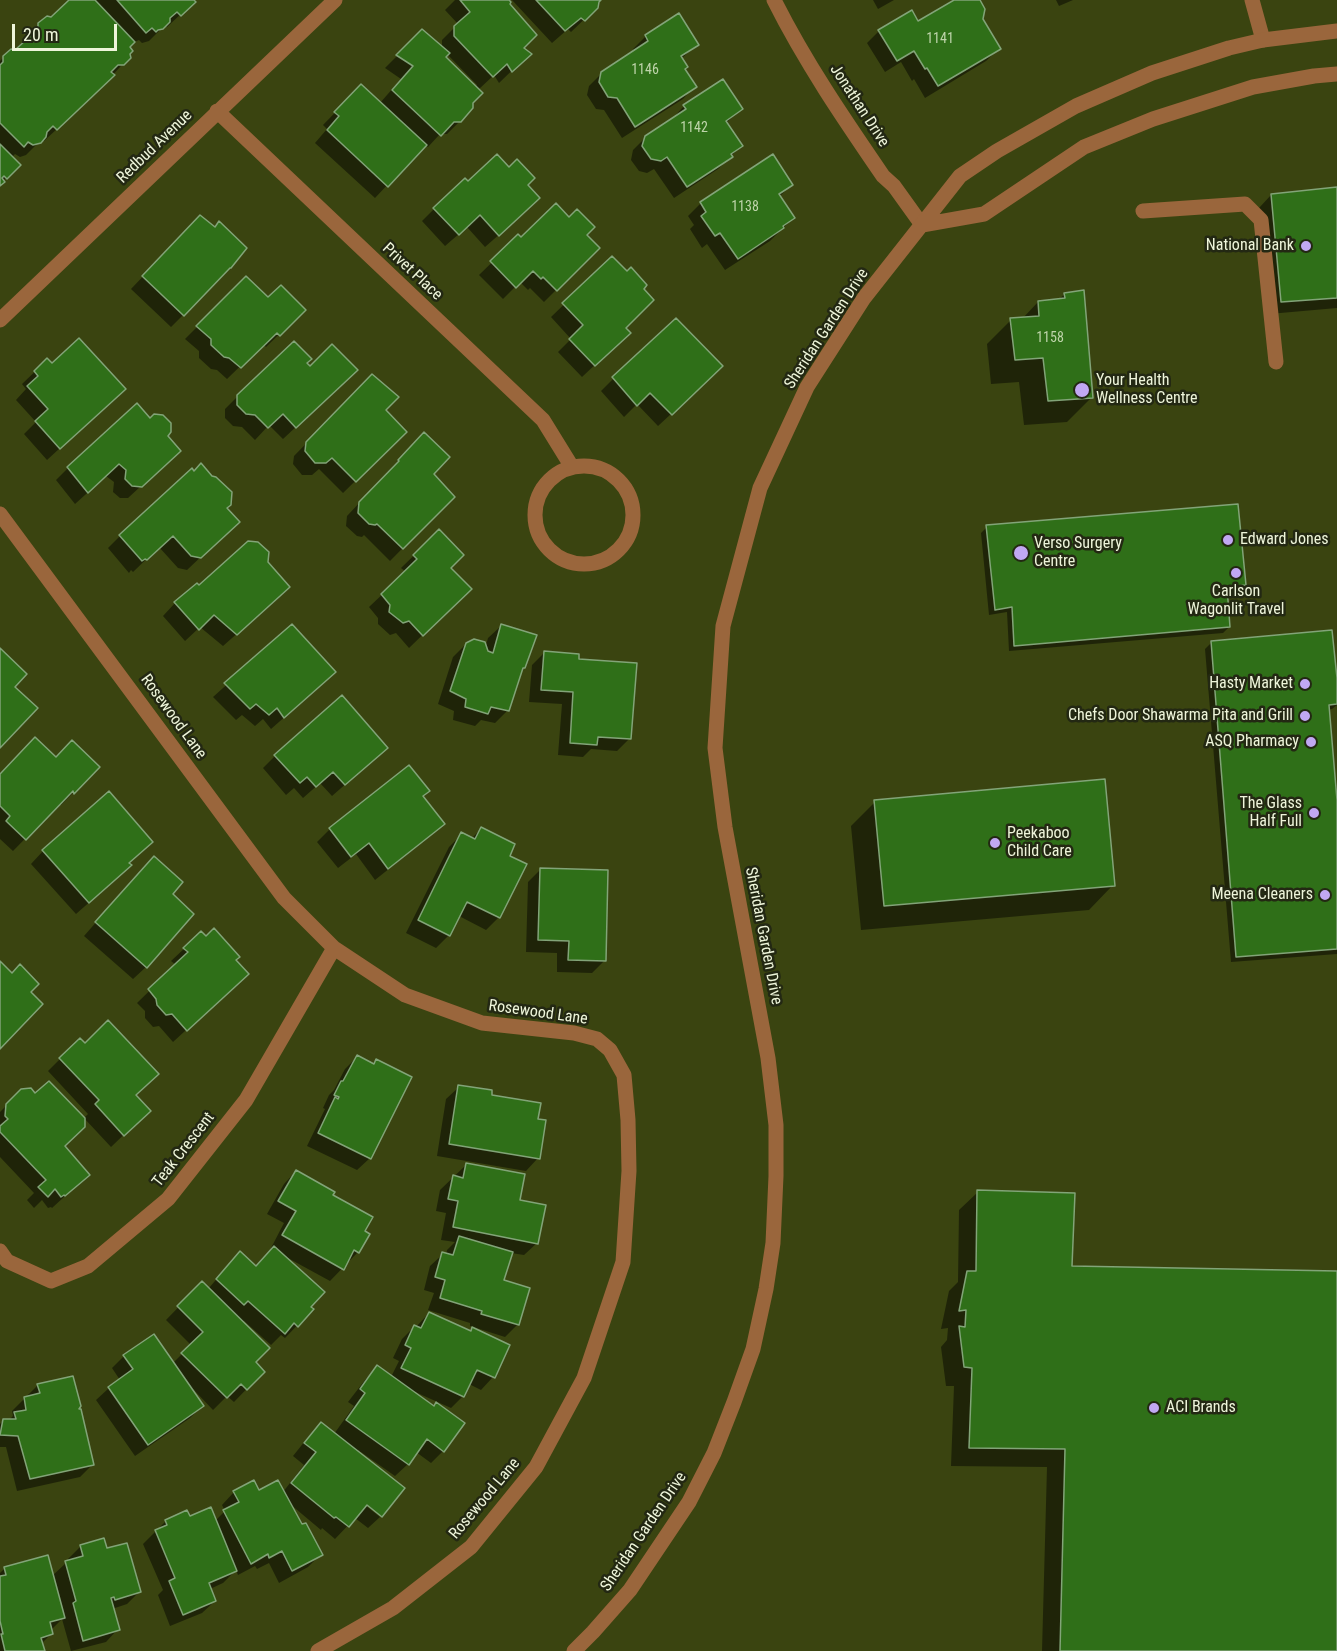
<!DOCTYPE html>
<style>
body{margin:0}
#map{position:relative;width:1337px;height:1651px;overflow:hidden;background:#3a4410;font-family:"Roboto Condensed",sans-serif}
canvas{display:block}
.scale{position:absolute;left:12px;top:24px;width:105px;height:27px;box-sizing:border-box;border:3px solid #eef5da;border-top:0;padding-left:8px;font-size:18px;line-height:21px;white-space:nowrap;color:#eef5da;-webkit-text-stroke:4px #232813;paint-order:stroke}
</style>
<div id="map">
<canvas width="1337" height="1651"></canvas>
<div class="scale">20 m</div>
</div>
<script>
const context = document.querySelector('canvas').getContext('2d');
context.lineJoin = 'round';
function fill(path, color) {
  context.fillStyle = color;
  context.fill(path, 'evenodd');
}
function strokePath(path, color, width, dash) {
  context.strokeStyle = color;
  context.lineWidth = width;
  context.lineCap = dash ? 'butt' : 'round';
  context.setLineDash(dash || []);
  context.stroke(path);
}
function drawText(font, color, halo, rows, align = 'center') {
  context.font = font + ' "Roboto Condensed",sans-serif';
  context.lineWidth = 5;
  context.setLineDash([]);
  context.textBaseline = 'middle';
  context.strokeStyle = halo;
  context.fillStyle = color;
  for (const [text, x, y, turn = 0] of rows) {
    context.save();
    context.translate(x, y);
    context.rotate((+turn || 0) * Math.PI / 180);
    context.textAlign = isNaN(turn) ? turn : align;
    if (halo) context.strokeText(text, 0, 0);
    context.fillText(text, 0, 0);
    context.restore();
  }
}
fill(new Path2D(`
 M71,0H196L167,27L165,25L149,41L142,43L139,40L132,43L128,47L129,57L101,88L44,141L42,139L26,155L20,157L15,154L11,158L19,165L0,184V61L4,57L16,51L26,42V38L39,25L52,18Z
 M455,0H507L522,48L529,54L499,83L494,75L478,90L460,121L447,134H440L428,147L425,145L375,198L315,143L327,129L323,125L361,86L380,103L401,79L385,68L422,31L442,49V40L458,24L445,10ZM447,54L477,85L475,87L444,57Z
 M512,0H600L597,3V7L571,32L568,29L552,43Z
 M873,0H894L878,9Z
 M957,0H978L982,19L999,48L986,61L925,98L914,79L912,81L901,62L885,72L867,43L879,31L918,23Z
 M1056,0H1073L1059,6Z
 M646,36L697,44L681,59L684,69L695,86L683,99L622,138L604,110L596,109L587,95L589,86L602,73L635,52L633,49Z
 M722,81L741,109L726,123L741,146L718,169L674,198L654,169L647,173L639,171L631,160L633,150L646,137L672,119L684,106Z
 M772,156L791,185L779,197L793,218L770,241L725,270L707,244L702,248L690,229L694,225L688,216L701,203Z
 M468,183L526,185V211L485,247L467,227L445,246L422,221L434,209Z
 M1337,189V308L1269,314L1259,208L1271,195Z
 M569,219L598,248L544,302L530,288L528,290L520,282L503,299L479,275L518,237L521,240Z
 M188,229L183,315L171,327L131,289Z
 M612,258L624,328L616,345L582,377L558,352L571,339L551,317Z
 M246,278L268,299L304,310L266,347L263,344L227,379L217,370L211,369L199,358V351L185,339Z
 M1065,294L1092,397L1067,422L1024,425L1019,382L991,384L987,344L1011,320L1022,319L1038,302L1058,300Z
 M47,360L111,401L47,460L24,434L36,422L16,400L26,389L22,384Z
 M305,363L310,368L344,382L283,439L269,425L255,440L242,427L233,426L225,418V409L238,396Z
 M372,376L384,410L405,432L343,493L319,469L312,475H302L293,464L294,456Z
 M613,379H709L658,426L637,404L624,417L601,391Z
 M424,434L431,474L453,497L390,561L364,535L362,537L357,536L346,526L347,516Z
 M166,436V463L128,498H120L113,492L114,482L106,476L75,504L56,480L68,468Z
 M225,508V534L187,570L178,568L159,547L133,572L131,570L129,573L108,548L120,536Z
 M987,527L1245,584L1239,590L1226,592L1229,627L1223,633L1009,651L1007,612L989,615L981,533Z
 M439,531L449,568L470,589L409,648L396,633L390,635L378,624V618L369,607L406,572L401,568Z
 M267,562L275,600L223,646L200,627L185,641L163,616L175,603L199,587Z
 M292,626L321,685L271,729L263,719L255,726L242,715L236,720L213,697Z
 M501,626L524,667L520,671L508,710L495,723L481,720L475,726L453,720L454,711L438,704L453,657L466,644L485,649L488,638Z
 M1211,643L1337,693V705L1332,709L1327,710L1337,816V954L1231,962L1205,649Z
 M544,653L577,660L630,738L617,751L591,749L583,757L558,755L562,704L529,702L532,665Z
 M275,756L373,760L332,796L320,783L303,798L294,788L286,795L263,768Z
 M55,759L98,767L61,805L60,803L13,851L0,839V775Z
 M409,767L422,797L443,824L430,836L375,880L356,854L338,868L317,842L330,829Z
 M875,802L1113,885L1089,910L861,930L851,826Z
 M481,829L508,857L499,917L486,930L459,916L449,935L436,948L406,933L449,847L462,834L471,839Z
 M43,851L128,863L118,877L76,914L31,864Z
 M142,870L171,894L146,967L133,979L84,936Z
 M540,870L604,961L592,973L557,972V953L526,952L528,882Z
 M201,933L234,960V986L173,1042L159,1026L153,1027L145,1018V1011L137,1003L176,965L171,961Z
 M357,1057L373,1065L377,1061L370,1158L357,1170L307,1146L325,1109L323,1108L329,1095L334,1090L345,1069Z
 M60,1059L134,1095L136,1123L111,1147L84,1118L88,1114L48,1071Z
 M459,1087L490,1096L536,1120L538,1158L526,1171L437,1156L446,1099Z
 M22,1090L63,1146L88,1175L52,1208L51,1207L48,1208L42,1200L34,1208L27,1200L34,1193L0,1157V1112Z
 M467,1164L518,1201L537,1243L524,1255L511,1253L502,1281L518,1324L505,1337L470,1326V1323L428,1310L434,1293L424,1290L430,1266L443,1254L446,1255L447,1250L455,1242L441,1240L446,1213L436,1211L440,1190Z
 M296,1171L331,1196L363,1232L358,1252L330,1281L286,1257L309,1307L312,1310L285,1338L281,1335L271,1345L244,1321L242,1323L254,1362L263,1372L234,1402L227,1396L213,1410L193,1389L191,1390L202,1406L190,1418L135,1456L96,1400L109,1388L120,1380L112,1368L124,1356L173,1363L191,1345L166,1320L202,1283L208,1289L228,1266L255,1267L273,1249L271,1248L284,1223L267,1214L284,1184Z
 M978,1192L1070,1268L1337,1273V1651H1042L1047,1467L951,1466L954,1386H946L941,1347L947,1340L948,1328L941,1329L949,1291L958,1282L959,1210Z
 M429,1313L469,1332L473,1329L493,1377L481,1390L469,1384L463,1396L451,1408L413,1391L443,1451L431,1463L416,1452L408,1464L395,1476L358,1450L357,1452L362,1499L360,1501L380,1517L368,1528L355,1518L335,1539L322,1528L321,1530L290,1504L321,1554L308,1567L279,1583L269,1563L257,1569L255,1566L238,1575L236,1570L223,1583L210,1589L215,1601L202,1613L170,1626L158,1595L163,1590L143,1544L166,1521L189,1518L215,1521L225,1511L222,1505L234,1492H283L304,1465L293,1456L309,1436L321,1424L334,1434L354,1406L348,1402L365,1380L377,1367L391,1377L399,1361L393,1358L402,1339L414,1327H416Z
 M38,1385L75,1412L92,1465L80,1477L17,1491L6,1447H0V1424L4,1420L8,1421L13,1416L12,1411Z
 M81,1546L106,1550L139,1592L127,1604L112,1609L118,1629L106,1642L71,1651L62,1619L50,1631L51,1634L41,1644L43,1651H0V1573L5,1568L52,1576L66,1563L69,1562L68,1559Z`), '#0007');
const building = new Path2D(`
 M69,0H95L135,42L130,47L133,51L130,54L131,58L124,65H118L111,72L115,75L57,130L53,126L47,132L46,137L41,143L33,145L28,142L24,147L0,123V65L3,62V56L11,49L15,50L38,29V23L47,16L51,17Z
 M117,0H194L196,2L181,16L177,12L170,18V22L163,29L158,30L156,32L152,28L146,33Z
 M460,0H509L511,2L510,4L537,35L524,48L532,54L512,72L507,64L493,77L454,36V26L470,12Z
 M536,0H601L599,2L598,8L585,21L581,18L565,31Z
 M954,0H980L985,9L983,19L1001,49L938,86L927,68L925,69L914,51L897,61L878,30L912,10L918,21Z
 M679,13L699,45L681,56L688,67L685,69L697,87L635,127L617,98L608,97L599,82L601,72L648,41L645,35Z
 M422,29L450,53L446,57L483,93L473,103V108L461,122H454L441,136L392,90L413,66L396,55Z
 M723,79L743,109L726,121L743,146L731,154L733,157L687,187L667,157L661,161L651,159L642,146L645,136L686,109L683,105Z
 M361,84L427,145L388,187L327,130L339,116L334,112Z
 M0,144L21,165L7,179L4,176L2,178L5,182L0,186Z
 M497,154L509,167L517,159L535,178L528,185L540,198L499,236L480,215L459,235L433,208L465,178L468,181Z
 M773,154L793,185L779,194L795,218L783,226L784,228L738,259L720,233L715,236L701,216L706,212L700,202Z
 M1337,187V298L1281,302L1271,194Z
 M556,203L569,217L577,209L595,227L587,235L600,248L557,291L543,277L541,279L533,271L516,288L490,261L518,234L521,237Z
 M200,215L215,227L219,221L247,248L231,268H230L184,316L142,276Z
 M612,256L627,271L631,267L647,285L644,289L654,300L626,328L631,333L595,366L569,339L583,325L562,303Z
 M246,276L268,297L281,285L306,310L280,336L277,333L241,368L229,358L224,357L211,345V339L196,326Z
 M1084,290L1093,398L1048,401L1043,358L1015,360L1010,318L1039,316L1038,301L1065,298L1064,293Z
 M676,318L723,366L672,415L650,393L637,406L612,377Z
 M79,338L126,389L60,449L35,421L48,409L27,386L38,376L34,371L47,358L52,363Z
 M294,341L312,359L307,363L310,366L332,344L358,370L296,428L283,414L268,428L255,415L246,414L237,405V395Z
 M372,374L399,397L386,410L407,432L356,482L332,458L326,463H315L305,451L306,442Z
 M137,403L150,418L154,414L163,415L171,423V432L168,436L181,451L142,487L132,486L125,479L126,470L119,464L88,493L67,467Z
 M424,432L450,457L434,474L455,497L403,549L377,524L375,525L369,524L358,513L359,502L399,461L398,460Z
 M201,463L212,476L216,477L232,492L231,505L227,508L240,522L201,558L191,556L173,536L147,560L145,559L142,561L119,535L192,468L194,471Z
 M1238,504L1246,585L1227,587L1230,627L1014,646L1012,607L995,610L986,525Z
 M439,529L464,555L451,568L472,589L423,636L409,621L403,623L389,612L390,605L381,594L417,559L413,555Z
 M248,541L258,542L269,552L268,562L290,587L237,635L214,615L199,630L174,602L197,583L199,585Z
 M292,624L336,672L284,718L277,708L269,715L256,704L250,709L224,683Z
 M501,624L537,635L525,668H523L509,711L491,707L488,714L465,707L466,699L450,691L466,643L474,639L485,642L488,651L493,653Z
 M1332,630L1337,678V704L1329,705L1337,800V949L1236,957L1211,641Z
 M0,648L27,674L15,687L38,708L0,748Z
 M544,651L579,654V659L637,663L631,739L598,737L597,745L570,743L573,692L541,690Z
 M342,695L388,748L345,785L333,772L316,787L307,777L300,783L274,755Z
 M35,737L56,757L72,740L100,767L74,794L73,791L26,840L6,821L10,816L0,806V774Z
 M409,765L430,791L423,796L445,824L388,869L369,843L351,857L329,828Z
 M1105,779L1115,886L884,906L874,800Z
 M109,791L153,842L129,863L132,865L89,903L42,850Z
 M481,827L515,844L510,856L527,864L500,918L467,902L450,936L418,920L461,832L475,839Z
 M154,856L183,882L173,894L194,914L147,968L95,922Z
 M540,868L608,870L606,961L568,960L569,941L538,940Z
 M214,928L240,957L236,960L249,974L187,1031L172,1014L166,1015L157,1005L156,999L148,989L188,952L183,948L201,931L206,936Z
 M0,961L12,973L20,964L39,984L31,992L43,1004L0,1049Z
 M108,1020L159,1074L136,1095L151,1111L124,1136L95,1104L99,1100L59,1058L80,1038L85,1043Z
 M357,1055L374,1064L376,1059L412,1077L371,1159L318,1133L335,1097L338,1099L339,1097L334,1095L341,1081H343Z
 M49,1081L85,1118V1127L65,1146L90,1175L65,1196L64,1195L61,1197L55,1189L48,1197L38,1187L46,1180L0,1132V1126L8,1119L5,1116L6,1104L21,1089L31,1088L35,1093Z
 M458,1085L492,1090V1095L541,1103L538,1119L546,1120L540,1159L449,1144Z
 M466,1163L525,1174L520,1200L546,1205L538,1244L453,1227L458,1201L448,1199L453,1175L463,1178Z
 M296,1170L335,1192L333,1195L373,1217L365,1231L370,1234L359,1253L354,1250L344,1270L282,1235L296,1211L278,1201Z
 M977,1190L1075,1193L1072,1266L1337,1271V1651H1060L1065,1449L969,1448L972,1368L964,1367L959,1326L965,1327L966,1310L959,1311L967,1271H976Z
 M459,1236L513,1252L504,1280L530,1288L519,1325L481,1314L482,1311L440,1298L445,1280L435,1277L442,1252L453,1255Z
 M274,1246L325,1292L311,1307L314,1309L298,1327L294,1323L285,1334L248,1301L244,1305L216,1279L240,1251L256,1266Z
 M202,1281L270,1348L256,1362L265,1372L247,1390L241,1384L227,1398L181,1353L203,1332L177,1306Z
 M429,1312L471,1331L472,1327L510,1345L495,1378L477,1370L464,1397L401,1368L411,1348L405,1345L414,1325L421,1328Z
 M154,1334L204,1406L148,1445L108,1387L133,1369L123,1355Z
 M377,1365L434,1406L436,1402L465,1423L444,1452L427,1439L409,1465L346,1420L365,1393L360,1389Z
 M73,1376L81,1406L79,1409H81L94,1465L30,1479L18,1436L0,1435L3,1419H16L14,1412L26,1410L24,1397L40,1393L37,1384Z
 M321,1422L405,1488L382,1517L367,1505L349,1527L336,1517L334,1518L291,1483L316,1452L304,1443Z
 M254,1480L259,1490L278,1480L302,1524L306,1523L323,1555L292,1571L282,1551L269,1558L268,1554L251,1564L223,1510L239,1502L233,1491Z
 M211,1507L237,1571L209,1583L216,1601L183,1615L169,1581L175,1578L155,1530L167,1525L165,1520L187,1510L190,1516Z
 M104,1538L107,1548L127,1543L141,1592L115,1600L114,1597L111,1598L120,1630L83,1641L73,1603L76,1601L65,1561L83,1556L80,1545Z
 M48,1555L65,1618L50,1622L53,1634L41,1638L45,1651H5L1,1634H3L0,1621V1576L6,1575L4,1567Z`);
fill(building, '#2f6f18');
strokePath(building, '#82a478', 1.5);
strokePath(new Path2D(`
 M1143,211L1245,204L1261,220L1276,362`), '#9a663c', 15);
strokePath(new Path2D(`
 M774,0C805,62 844,119 883,176L894,186L922,225
 M1252,0L1263,40
 M217,111L543,420L572,467
 M0,320L335,0
 M535 515a49 49 0 1 1 98 0a49 49 0 1 1-98 0Z
 M0,514L284,898L334,948L405,995L482,1023L574,1033L597,1039L610,1050L624,1075L628,1120L629,1171L623,1262L584,1378L536,1467L471,1547L393,1608L318,1651
 M0,1251L7,1261L51,1281L88,1266L168,1199L246,1100L334,948`), '#9a663c', 15);
strokePath(new Path2D(`
 M922,225L984,214L1084,147L1153,119L1253,87L1314,76L1337,74
 M574,1651L593,1632L630,1590L689,1502L714,1453L734,1402L753,1349L766,1289L773,1243L776,1176V1125L768,1058L725,827L715,748L723,626L760,488L807,387L864,298L960,176L997,151L1076,106L1152,73L1229,48L1263,40L1337,31`), '#9a663c', 15);
for (const [x, y, r, color] of [
 [1306,246,6,"#c1a8f3"],
 [1082,390,8,"#c1a8f3"],
 [1228,540,6,"#c1a8f3"],
 [1021,553,8,"#c1a8f3"],
 [1236,573,6,"#c1a8f3"],
 [1305,684,6,"#c1a8f3"],
 [1305,716,6,"#c1a8f3"],
 [1311,742,6,"#c1a8f3"],
 [1314,813,6,"#c1a8f3"],
 [995,843,6,"#c1a8f3"],
 [1325,895,6,"#c1a8f3"],
 [1154,1408,6,"#c1a8f3"]
]) {
  const dot = new Path2D();
  dot.arc(x, y, r, 0, 2 * Math.PI);
  context.fillStyle = color;
  context.fill(dot);
  strokePath(dot, '#232813', 2);
}
drawText('14px', '#bed4aa', null, [
 ["1141",940,39],
 ["1146",645,70],
 ["1142",694,128],
 ["1138",745,207],
 ["1158",1050,338]
]);
drawText('16px', '#eef5da', '#232813', [
 ["Jonathan Drive",859,106,57],
 ["Redbud Avenue",155,147,-44],
 ["Privet Place",412,272,43],
 ["Sheridan Garden Drive",827,329,-57],
 ["Rosewood Lane",173,717,54],
 ["Sheridan Garden Drive",763,936,79],
 ["Rosewood Lane",538,1013,8],
 ["Teak Crescent",184,1150,-52],
 ["Rosewood Lane",485,1499,-50],
 ["Sheridan Garden Drive",644,1532,-56]
]);
drawText('16px', '#eef5da', '#232813', [
 ["National Bank",1294,246],
 ["Your Health",1096,381,"left"],
 ["Wellness Centre",1096,399,"left"],
 ["Edward Jones",1240,540,"left"],
 ["Verso Surgery",1034,544,"left"],
 ["Centre",1034,562,"left"],
 ["Carlson",1236,592,"center"],
 ["Wagonlit Travel",1236,610,"center"],
 ["Hasty Market",1293,684],
 ["Chefs Door Shawarma Pita and Grill",1293,716],
 ["ASQ Pharmacy",1299,742],
 ["The Glass",1302,804],
 ["Half Full",1302,822],
 ["Peekaboo",1007,834,"left"],
 ["Child Care",1007,852,"left"],
 ["Meena Cleaners",1313,895],
 ["ACI Brands",1166,1408,"left"]
], 'right');
</script>
